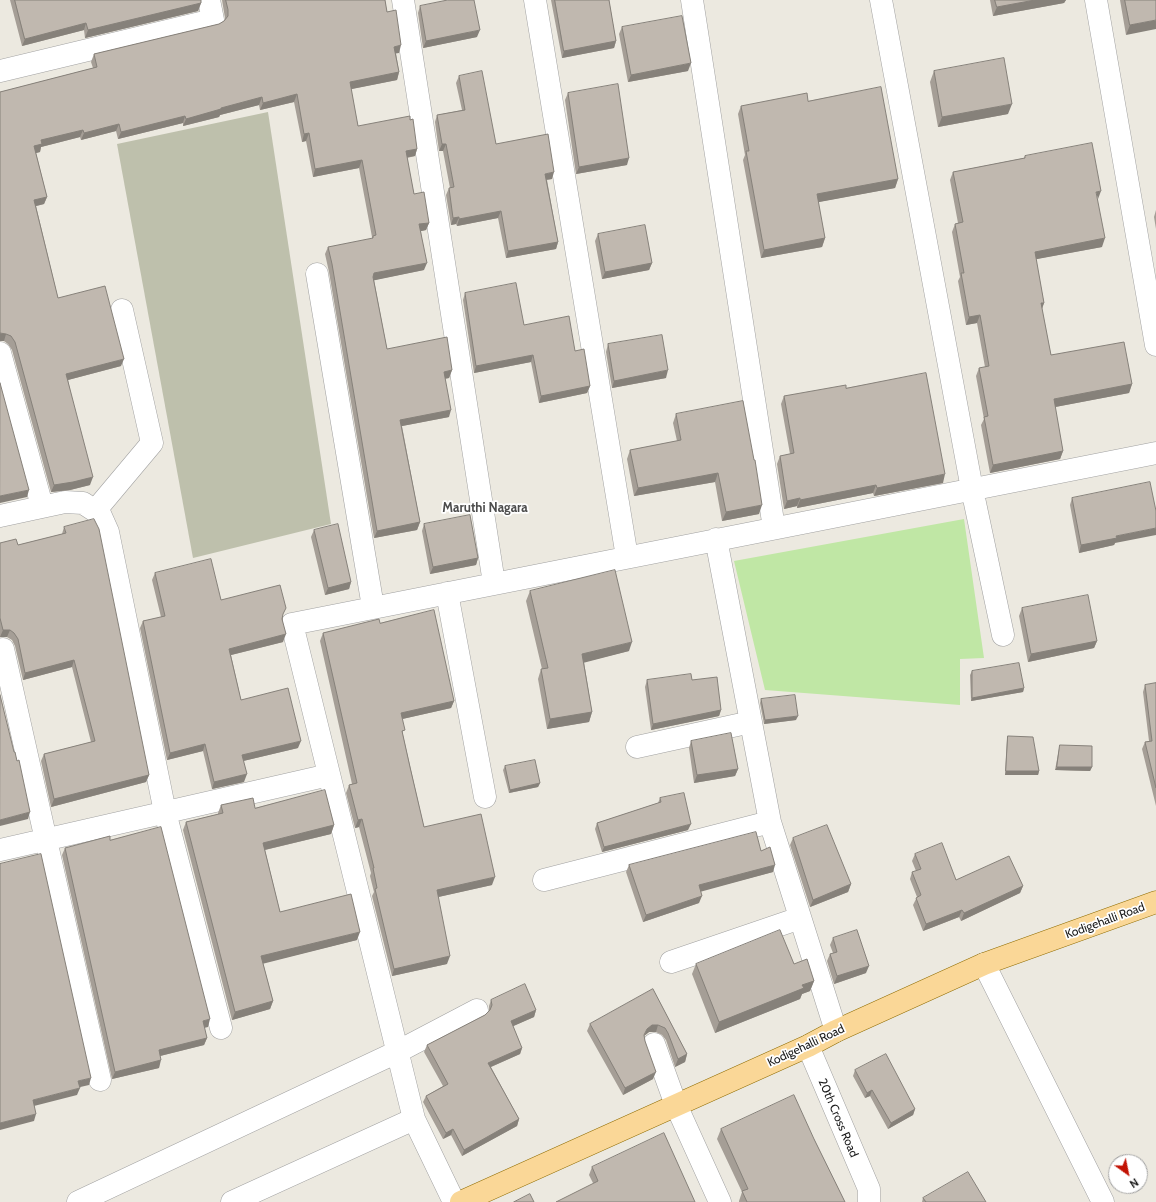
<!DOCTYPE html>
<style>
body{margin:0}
#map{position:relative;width:1156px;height:1202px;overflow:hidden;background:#ece9e0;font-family:Cabin,sans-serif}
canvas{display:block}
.north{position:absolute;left:1108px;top:1154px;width:40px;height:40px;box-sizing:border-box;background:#fff;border:1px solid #a3a3a3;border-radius:50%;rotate:147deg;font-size:11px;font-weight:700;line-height:16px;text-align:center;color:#1a1a1a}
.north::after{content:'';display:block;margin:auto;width:14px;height:18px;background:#c21203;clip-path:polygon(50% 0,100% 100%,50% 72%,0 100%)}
</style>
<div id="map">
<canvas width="1156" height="1202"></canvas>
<div class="north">N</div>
</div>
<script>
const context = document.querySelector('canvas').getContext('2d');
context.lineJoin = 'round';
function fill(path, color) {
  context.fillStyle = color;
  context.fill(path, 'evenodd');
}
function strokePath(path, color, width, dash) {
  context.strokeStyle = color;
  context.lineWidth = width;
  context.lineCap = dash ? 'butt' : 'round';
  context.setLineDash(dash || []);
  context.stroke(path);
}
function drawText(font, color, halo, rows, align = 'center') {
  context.font = font + ' Cabin,sans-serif';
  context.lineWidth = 3.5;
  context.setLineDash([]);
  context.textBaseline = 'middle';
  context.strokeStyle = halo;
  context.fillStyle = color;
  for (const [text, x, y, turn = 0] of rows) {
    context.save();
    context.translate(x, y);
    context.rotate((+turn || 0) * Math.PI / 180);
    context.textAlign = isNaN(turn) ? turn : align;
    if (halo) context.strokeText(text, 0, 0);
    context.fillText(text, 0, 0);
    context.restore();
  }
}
fill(new Path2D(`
 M268,112L331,524L193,558L117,144Z`), '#bec0ac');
fill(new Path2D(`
 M964,519L984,658L960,659V705L765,690L734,561Z`), '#c0e7a5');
const minor = new Path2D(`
 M403,0L494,583
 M535,0L627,557
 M692,0L774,528
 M881,0L972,489L1003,635
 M1096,0L1156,345
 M0,71L213,20L209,0
 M317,274L373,607
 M0,353L42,506
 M95,511L152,443L122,310
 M0,516L65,502L83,503L100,514L108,532L165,812L221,1028
 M716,539L770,822L836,1031
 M447,593L485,797
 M3,649L100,1080
 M637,747L751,722
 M0,850L329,775
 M544,880L770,822
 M671,962L800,918
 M984,964L1103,1202
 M654,1044L676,1105L720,1202
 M808,1046L869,1189V1202
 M78,1202L397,1052L477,1010
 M232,1202L414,1119
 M454,1202L414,1119L292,624L1156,453`);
const major = new Path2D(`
 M461,1202L808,1046L836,1031L984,964L1156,902`);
strokePath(minor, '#a1a1a1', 23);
strokePath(major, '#8f6c02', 23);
strokePath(minor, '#fff', 22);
strokePath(major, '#fad797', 22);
fill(new Path2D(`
 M10,0H201V3L198,11L85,38L84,30L22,46Z
 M222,0H385L387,12L399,53H396L399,72L397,80L351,89L358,126L417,149L415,156L407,158L414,194L429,223L426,230L421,231L424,270L374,280L387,349L452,370L449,378L445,379L449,417L402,426L420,522L417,530L374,538L329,272L325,254L328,247L372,239V237L359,168L313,177L306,141L302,142L294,102L260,110L259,105L220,115L219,117L183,126V123L118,139L116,131L81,140L80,137L41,147L40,152L36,153L47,197L44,204L36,206L58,298L121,366L68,380L90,485L70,490L51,492L12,350L8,344L4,341L0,92L93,68L91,62L94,54L219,24L224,21L225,20V18Z
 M551,0H609L616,41L614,48L562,58Z
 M990,0H1066L1064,3L993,16Z
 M1120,0H1156L1126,35Z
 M420,6L477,37L423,48L418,13Z
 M622,27L688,71L628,82L619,34Z
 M934,71L1008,114L938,127L930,82Z
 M459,76L496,144L552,179L547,180L558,242L556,249L506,258L498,218L457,226L456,224L451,225L446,195L449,188H450L443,151H439L435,122L437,115L462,110L456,83Z
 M568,93L627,165L576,174L565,100Z
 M808,101L898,179L895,188L818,202L825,238L822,247L761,258L743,160L745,155L738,114L741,106Z
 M1025,156L1097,199L1102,247L1036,259L1044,303L1042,309L1051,355L1132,384L1129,393L1055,407L1063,451L1060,459L990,473L981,425L984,419L976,376L979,368L985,367L977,323L966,325L958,281L960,277L952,232L955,224L958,223L950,180L953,172L1024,158Z
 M1156,210V229L1154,217Z
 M598,234L652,263L649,270L602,279L595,241Z
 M465,293L524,325L575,351L590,386L587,393L539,403L531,362L474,373L463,300Z
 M608,344L666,378L612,388L606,352Z
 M846,388L943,483L874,496L873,493L797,508V506L784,509L777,464L780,456L790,454L781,404L784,396Z
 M676,414L759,514L722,521L715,482L634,496L627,459L630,450L677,441L673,423Z
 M1072,498L1115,543L1114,545L1079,553L1070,505Z
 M424,524L478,558L476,565L430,574L422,531Z
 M64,527L149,775L146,782L51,807L41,761L44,754L91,742L72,667L23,680L15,646L12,640L7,637H0V543L18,545L62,534Z
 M314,530L351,582L349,589L325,595L311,537Z
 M155,573L221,600L283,616V642L231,655L241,700L298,748L243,761L244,782L212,789L203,751L167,760L140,628L143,621L161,617L152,580Z
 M530,591L629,651L584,662L592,712L589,722L547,729L538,679L541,669H542L526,601Z
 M1022,608L1097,641L1094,648L1028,662L1019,616Z
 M380,623L454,701L451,708L402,719L403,735L424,827L492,885L438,897L447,964L392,976L372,896L374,892L370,876L371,873L359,827L355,828L346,793L349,785L352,784L320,641L323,633Z
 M972,671L1024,688L1023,692L971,701L970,675Z
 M647,680H692L721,710L719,716L651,730L645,687Z
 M1156,683V806L1142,749L1145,742L1149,741L1143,692L1145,685Z
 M761,699L796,720L764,724L760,703Z
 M1008,736L1039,771L1038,775H1005L1007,740Z
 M691,741L738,769L735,776L694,783L689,748Z
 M1060,745L1092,767L1090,771L1055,770L1059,749Z
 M505,766L540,783L538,787L509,793L503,770Z
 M660,798L688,830L602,852L595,829L597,823L658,803Z
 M221,805L255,808L334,825L331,834L265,850L280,912L357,940L263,963L273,1001L270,1009L232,1020L183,830L186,822L218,814V813Z
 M793,838L851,884L848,892L810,907L790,845Z
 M110,840L208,1027H204L207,1038L204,1045L160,1056L159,1068L112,1079L62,855L65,848Z
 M761,851L773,872L700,891L699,903L643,922L626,872L629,865Z
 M915,854L956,880L1023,886L1020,893L961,921L959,917L923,931L913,905L917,897L910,879L912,872L916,871L912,861Z
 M833,938L866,973L834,984L827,961L830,954L833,953L830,945Z
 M696,964H794L814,981L810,991L802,994L800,999L715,1033L692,974Z
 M653,989L687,1054L685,1062L675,1067L666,1040L662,1035L656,1032H649L644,1036L645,1041L653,1079L623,1095L587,1031L590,1024Z
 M491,1000L536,1010L534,1017L513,1026L522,1048L520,1054L491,1067L519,1119L517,1126L462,1156L451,1135L443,1139L423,1102L426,1096L443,1086L424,1052L427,1045L485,1015L489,1011V1006Z
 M855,1070L915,1109L913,1115L888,1129L870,1096L865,1098L853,1076Z
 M721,1129L814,1139L845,1202H739V1201L742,1192L717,1139Z
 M592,1167L695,1202L593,1183L589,1175Z
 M923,1198L986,1202H922Z`), '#a59e96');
fill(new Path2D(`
 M1035,0H1066L1064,3L993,16L997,7Z
 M201,3L198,11L85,38L88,30Z
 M1156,20V29L1126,35L1130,25Z
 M86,23L84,30L22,46L25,39Z
 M480,30L477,37L423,48L426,41Z
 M616,41L614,48L562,58L564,51Z
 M401,45L399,53L392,54L394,47Z
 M691,63L688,71L628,82L631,75Z
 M399,72L397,80L347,90L350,82Z
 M297,94L294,102L260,110L263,103Z
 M262,97L259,105L220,115L219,117L183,126L186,119L221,108Z
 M1012,104L1008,114L938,127L942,117Z
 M185,116L183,123L118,139L121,132Z
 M119,124L116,131L81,140L84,133Z
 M83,130L80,137L41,147L40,152L32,154L34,146L41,140Z
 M309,133L306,141L302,142L304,134Z
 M442,144H446L443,151H439Z
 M417,149L415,156L403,158L406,151Z
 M629,158L627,165L576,174L579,167Z
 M362,160L359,168L313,177L315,169Z
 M554,172L552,179L543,180L545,174Z
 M898,179L895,188L814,203L817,194Z
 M1101,191L1098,199L1096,192Z
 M47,197L44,204L32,207L34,200Z
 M501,211L498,218L457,226L459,219Z
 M459,217L456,224L451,225L453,218Z
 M429,223L426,230L417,232L419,224Z
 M825,238L822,247L761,258L764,250Z
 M1105,238L1102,247L1032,260L1035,252Z
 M558,242L556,249L506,258L508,251Z
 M427,263L424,270L371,281L374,273Z
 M652,263L649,270L602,279L605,272Z
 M1041,303H1044L1041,311Z
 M980,315L977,323L966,325L969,317Z
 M0,333L6,334L4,341H0Z
 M533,355L531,362L474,373L476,366Z
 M124,359L121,366L64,381L66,374Z
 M452,370L449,378L441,379L444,372Z
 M668,370L666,378L612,388L614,381Z
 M1132,384L1129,393L1050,408L1054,399Z
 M590,386L587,393L539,403L541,396Z
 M451,410L449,417L397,427L400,420Z
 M1063,451L1060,459L990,473L993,465Z
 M718,473L715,482L634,496L638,488Z
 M945,474L943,483L874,496L877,488Z
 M93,477L90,485L70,490L51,492L54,485Z
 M876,485L873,493L797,508L800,500Z
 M29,490L27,497L0,503V496Z
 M800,498L797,506L784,509L787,501Z
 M762,505L759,514L722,521L726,512Z
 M420,522L417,530L374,538L377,531Z
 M1156,528V535L1115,543L1114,545L1079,553L1081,545L1116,536Z
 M478,558L476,565L430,574L433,567Z
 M351,582L349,589L325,595L328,588Z
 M3,630H10L7,637H0Z
 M286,634L283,642L227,656L229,649Z
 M1097,641L1094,648L1028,662L1031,654Z
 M632,642L629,651L579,664L582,654Z
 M74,660L72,667L23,680L25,673Z
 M1024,688L1023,692L971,701L972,698Z
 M454,701L451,708L398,720L401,713Z
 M721,710L719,716L651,730L653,724Z
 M592,712L589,722L547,729L550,719Z
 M798,716L796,720L764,724L765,720Z
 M301,741L298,748L239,762L242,755Z
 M205,744L203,751L167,760L170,753Z
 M1057,767H1092L1090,771L1055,770Z
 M738,769L735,776L694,783L697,775Z
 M1006,771H1039L1038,775H1005Z
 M247,774L244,782L212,789L214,782Z
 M149,775L146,782L51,807L54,799Z
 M540,783L538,787L509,793L510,790Z
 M30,812L28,819L0,826V820Z
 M362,819L359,827L355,828L358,820Z
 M691,824L688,830L602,852L604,847Z
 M334,825L331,834L260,851L263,843Z
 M775,865L773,872L696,893L699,885Z
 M495,877L492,885L434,898L437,890Z
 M851,884L848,892L810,907L813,900Z
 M1023,886L1020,893L961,921L964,913Z
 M702,896L699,903L643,922L646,915Z
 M962,910L959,917L923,931L926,924Z
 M360,932L357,940L258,965L261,956Z
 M450,956L447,964L392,976L394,969Z
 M869,966L866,973L834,984L837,976Z
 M814,981L810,991L802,994L800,999L715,1033L719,1022L802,985Z
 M273,1001L270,1009L232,1020L235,1012Z
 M536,1010L534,1017L509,1028L511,1021Z
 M210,1019L208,1027L200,1029L203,1021Z
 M652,1025H658L656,1032H649L644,1036L642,1042L647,1029Z
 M207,1038L204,1045L156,1057L159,1050Z
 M522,1048L520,1054L486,1069L488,1063Z
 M687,1054L685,1062L675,1067L678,1059Z
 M161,1060L159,1068L112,1079L115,1072Z
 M656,1072L653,1079L623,1095L625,1088Z
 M91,1078L89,1085L76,1088L78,1081Z
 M80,1088L77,1095L30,1107L33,1100Z
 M872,1090L870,1096L865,1098L867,1093Z
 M915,1109L913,1115L888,1129L891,1123Z
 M36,1114L34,1121L0,1130V1123Z
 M519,1119L517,1126L462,1156L464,1150Z
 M453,1129L451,1135L443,1139L446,1133Z`), '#86817a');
const building = new Path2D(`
 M15,0H201V3L88,30L86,23L25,39Z
 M226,0H385L387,12L396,10L401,45L394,47L399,72L350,82L358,126L410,116V120L413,119L417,149L406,151L414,194L424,192L429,223L419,224L427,263L374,273L373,277L387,349L447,337L452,370L444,372L451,410L400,420L420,522L377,531L332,264L328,247L373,238V236L376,235L362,160L315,169L309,133L304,134L297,94L263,103L262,97L221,108V109L186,119L185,116L121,132L119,124L84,133L83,130L41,140L42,144L34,146L47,197L34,200L58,298L105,286L124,359L66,374L93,477L73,482L54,485L15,342L11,336L6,334L0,333V92L97,67L94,54L219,24L224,21L228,16V10Z
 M448,0H474L480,30L426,41L420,6Z
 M555,0H609L616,41L564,51Z
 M995,0H1035L997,7Z
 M1125,0H1156V20L1130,25Z
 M682,16L691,63L631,75L622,27Z
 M1004,58L1012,104L942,117L934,71Z
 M482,71L496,144L548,134L554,172L545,174L558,242L508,251L501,211L459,219V217L453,218L449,188L454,187L446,144H442L437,115L465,110L459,76Z
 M618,84L629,158L579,167L568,93Z
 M881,87L898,179L817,194L825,238L764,250L746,151H749L741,106L807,93L808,101Z
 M1092,143L1101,191L1096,192L1105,238L1035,252L1044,303H1041L1051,355L1124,342L1132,384L1054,399L1063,451L993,465L984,417L988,416L979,368L989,366L980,315L969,317L961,273H964L955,224L963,222L953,172L1025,158V156Z
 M645,225L652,263L605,272L598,234Z
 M516,283L524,325L569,316L575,351L584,349L590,386L541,396L533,355L476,366L465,293Z
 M662,335L668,370L614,381L608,344Z
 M926,373L945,474L877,488L876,485L800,500V498L787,501L780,456L794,453L784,396L846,385V388Z
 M0,383L29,490L0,496Z
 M743,401L754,460H755L762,505L726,512L718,473L638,488L630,450L681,440L676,414Z
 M1150,482L1156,511V528L1116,536L1117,538L1081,545L1072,498Z
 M470,515L478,558L433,567L424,524Z
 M94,519L99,529L149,775L54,799L44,754L95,741L74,660L25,673L18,639L14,633L10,630H3L0,618V543L16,539L18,545L66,533L64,527Z
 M338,524L351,582L328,588L314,530Z
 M211,559L221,600L280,585L286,608L283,614L282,619L286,634L229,649L241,700L288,688L301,741L242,755L247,774L214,782L205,744L170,753L143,621L165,616L155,573Z
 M615,570L632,642L582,654L592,712L550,719L541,669L548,668L530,591Z
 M1088,595L1097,641L1031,654L1022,608Z
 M434,610L454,701L401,713L405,730L402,731L410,767L424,827L481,814L495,877L437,890L450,956L394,969L375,889L377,888L373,868H374L362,819L358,820L349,785L357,783L323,633L379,619L380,623Z
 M1019,663L1024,688L972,698V671Z
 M691,674L692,680L717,677L721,710L653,724L647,680Z
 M1156,683V788L1145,742L1152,741L1145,685Z
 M0,695L14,752H15L17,761L19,760L30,812L0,820Z
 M795,695L798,716L765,720L761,699Z
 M731,733L738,769L697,775L691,741Z
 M1008,736L1033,737L1039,771H1006Z
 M1060,745L1092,746V767H1057Z
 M535,760L540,783L510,790L505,766Z
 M325,790L334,825L263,843L280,912L351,894L360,932L261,956L273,1001L235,1012L186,822L223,813L221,805L253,798L255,808Z
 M684,793L691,824L604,847L597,823L661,802L660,798Z
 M827,825L851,884L813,900L793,838Z
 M161,827L210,1019L203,1021L207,1038L159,1050L161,1060L115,1072L65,848L110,836V840Z
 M756,832L761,851L770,847L775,865L699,885L702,896L646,915L629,865Z
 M942,843L956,880L1009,856L1023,886L964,913L962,910L926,924L916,898L921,895L912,872L921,869L915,854Z
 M41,854L91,1078L78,1081L80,1088L33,1100L36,1114L0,1123V864Z
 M780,930L794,964L807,959L814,981L802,985L804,988L719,1022L696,964Z
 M857,930L869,966L837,976L830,954L837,952L833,938Z
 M525,984L536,1010L511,1021L522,1048L488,1063L519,1119L464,1150L453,1129L446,1133L426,1096L448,1084L427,1045L485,1015L490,1010L492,1005L491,1000Z
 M653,989L687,1054L678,1059L668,1033L665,1028L658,1025H652L647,1029L644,1035L645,1041L656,1072L625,1088L590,1024Z
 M886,1054L915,1109L891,1123L872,1090L867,1093L855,1070Z
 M794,1095L814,1139L845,1202H747L742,1191L748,1189L721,1129Z
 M664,1133L695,1202H556L598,1181L592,1167Z
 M968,1172L986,1202H926L923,1198Z
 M530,1194L534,1202H514Z`);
fill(building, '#c0b8af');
strokePath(building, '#86817a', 1);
drawText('12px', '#1a1a1a', '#fff', [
 ["Kodigehalli Road",1105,921,-20],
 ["Kodigehalli Road",806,1046,-25],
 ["20th Cross Road",838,1118,67]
]);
drawText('bold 13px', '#4d4d4d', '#fff', [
 ["Maruthi Nagara",485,508]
]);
</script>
